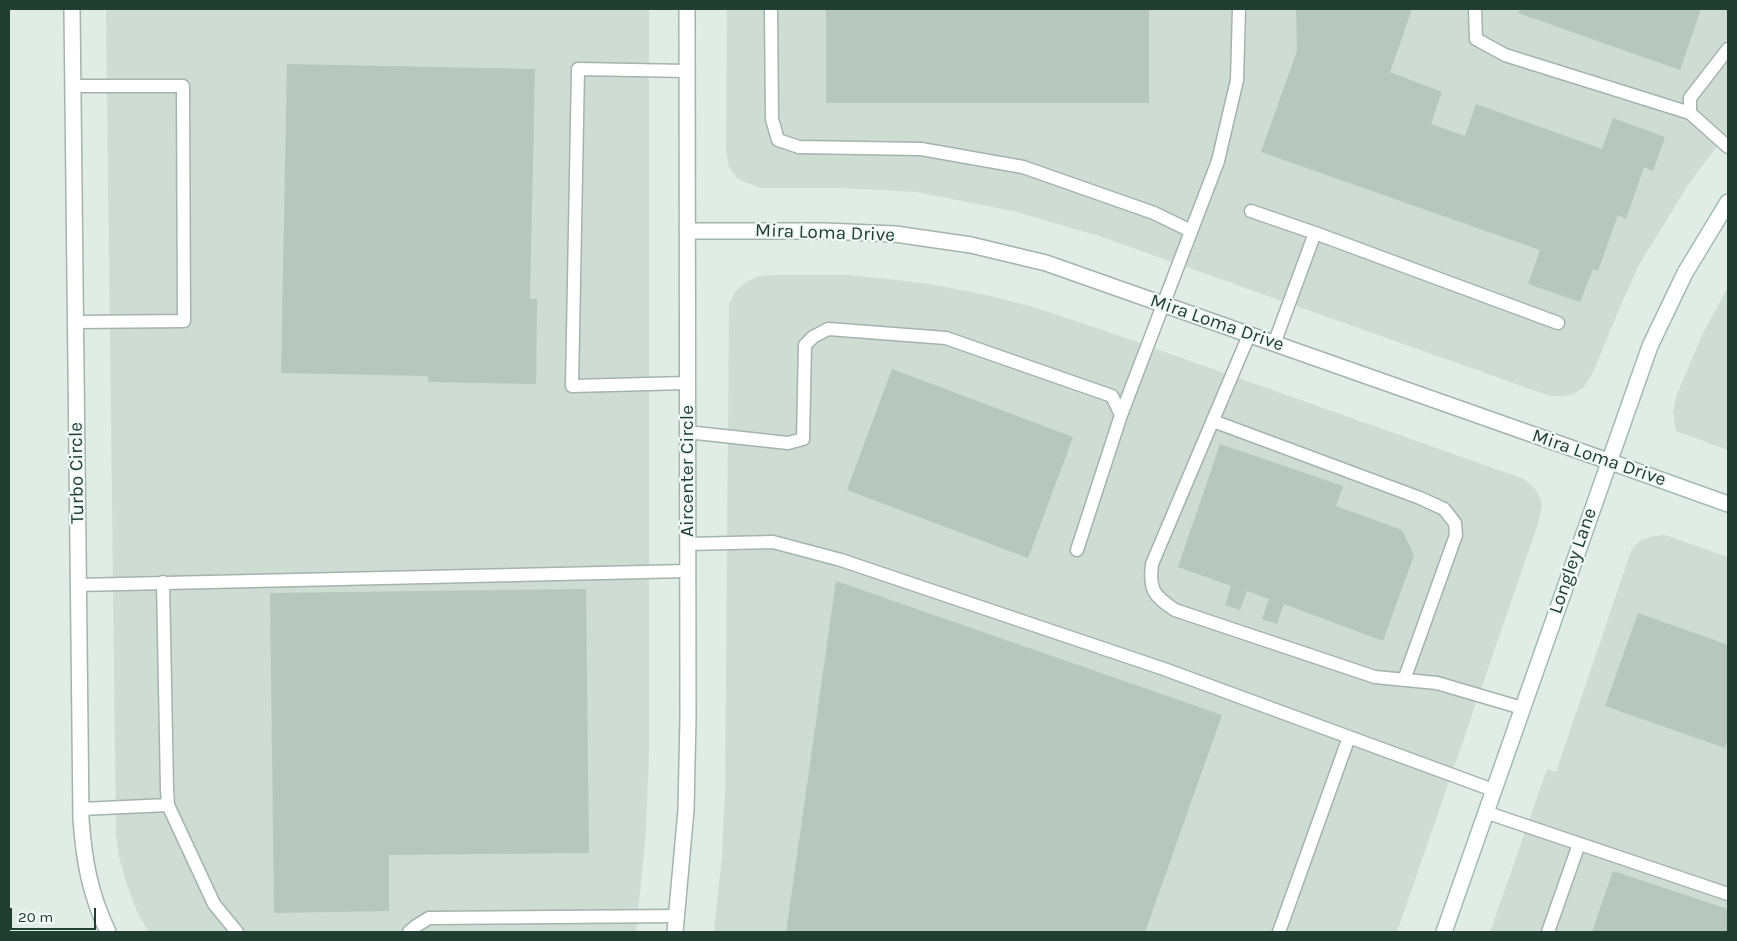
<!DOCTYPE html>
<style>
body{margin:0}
#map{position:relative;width:1737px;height:941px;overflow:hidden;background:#e0ece5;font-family:Karla,sans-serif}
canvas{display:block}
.frame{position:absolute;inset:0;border:10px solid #203e32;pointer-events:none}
.scale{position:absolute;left:10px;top:908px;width:86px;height:22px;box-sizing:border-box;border:2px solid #203e32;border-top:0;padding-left:6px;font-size:15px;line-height:18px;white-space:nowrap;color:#203e32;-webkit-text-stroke:4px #f1f9f4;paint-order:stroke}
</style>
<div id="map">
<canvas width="1737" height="941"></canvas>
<div class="frame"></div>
<div class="scale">20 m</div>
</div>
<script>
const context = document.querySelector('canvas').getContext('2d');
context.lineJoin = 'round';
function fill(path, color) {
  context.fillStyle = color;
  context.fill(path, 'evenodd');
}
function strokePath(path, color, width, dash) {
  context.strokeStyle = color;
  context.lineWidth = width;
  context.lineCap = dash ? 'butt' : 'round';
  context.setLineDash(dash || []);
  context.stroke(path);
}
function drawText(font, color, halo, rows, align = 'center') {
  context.font = font + ' Karla,sans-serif';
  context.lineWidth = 4.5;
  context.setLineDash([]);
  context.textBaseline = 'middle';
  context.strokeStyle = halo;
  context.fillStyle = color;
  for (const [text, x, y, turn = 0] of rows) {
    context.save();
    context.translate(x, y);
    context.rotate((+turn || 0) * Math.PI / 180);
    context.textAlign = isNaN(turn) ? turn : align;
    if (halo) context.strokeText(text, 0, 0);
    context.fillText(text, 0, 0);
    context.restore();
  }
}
fill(new Path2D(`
 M106,9H649V754L646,832L636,932H149L138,914L127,885L119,857L116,835Z
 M727,9H1728V132L1690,182L1640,263L1620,307L1592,375L1583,388L1571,395L1560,396H1550L1099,236L1013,211L916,192L842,188H761L747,183L737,178L729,167L726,151Z
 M775,275H846L889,279L935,285L991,296L1037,308L1097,328L1524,479L1536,490L1542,504L1538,524L1397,932H714L722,855L725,792L729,304L735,292L746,282L759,276Z
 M1728,287V450L1676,431L1673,412L1677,394L1703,333Z
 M1665,535L1728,557V932H1490L1547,769L1556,772L1631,551L1639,541L1654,536Z`), '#cfdcd4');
fill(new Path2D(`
 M826,9H1149V103H826Z
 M1296,9H1412L1390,72L1442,92L1431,124L1465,136L1476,104L1602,149L1613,118L1665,137L1653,171L1644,167L1626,219L1618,215L1598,271L1593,269L1580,302L1528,284L1540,250L1261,152L1297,51Z
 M1520,9H1701L1680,70L1518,13Z
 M287,64L535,69L530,299H537L536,384L428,382V376L281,373Z
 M892,369L1073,437L1028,558L847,490Z
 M1220,444L1343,486L1336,506L1402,530L1414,555L1383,641L1284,604L1277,624L1262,619L1269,599L1247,591L1240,610L1225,605L1231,586L1178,567Z
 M836,581L1222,715L1145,932H786Z
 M586,589L589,853L389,855V911L274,913L270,593Z
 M1638,613L1728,645V739L1725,748L1605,706Z
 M1613,871L1728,909V932H1592Z`), '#b6c7be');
const lane = new Path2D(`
 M771,9L772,119L778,140L799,147L921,149L1023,167L1154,213L1191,231
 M1475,9L1476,39L1505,55L1690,113
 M1728,49L1690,98V113L1728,147
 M687,71L578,69L572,386L687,383
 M73,86H183L184,321L75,322
 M1251,211L1315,233L1274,344
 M1315,233L1558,323
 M1249,335L1152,564C1149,590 1153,595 1175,610L1375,677L1437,683L1522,708
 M1121,415L1218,161L1237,80L1239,9
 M1213,421L1420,498L1444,509L1455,523L1456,535L1404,680
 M687,432L788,443L803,439L805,345L813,337L828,329L946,338L1112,396L1121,415L1077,550
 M688,544L773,542L841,560L1164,669L1493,790
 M163,582L167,789L168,805L214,904L237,932
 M78,585L688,571
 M81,809L168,805
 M1485,812L1728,894
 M409,932L416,926L429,918L677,916
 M1279,932L1349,737
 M1548,932L1579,844`);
const street = new Path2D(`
 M72,9L81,819C84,861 90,894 108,932
 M687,231H824L895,234L971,245L1046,263L1608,461
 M675,932L686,810L688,717L687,9`);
const secondary = new Path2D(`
 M1608,461L1728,504
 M1444,932L1650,346L1685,273L1728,202`);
strokePath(lane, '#a3b4ac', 15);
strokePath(street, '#a3b4ac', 18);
strokePath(secondary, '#a1bcaf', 18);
strokePath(lane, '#fff', 12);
strokePath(street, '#fff', 15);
strokePath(secondary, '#fff', 15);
drawText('19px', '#203e32', '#f1f9f4', [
 ["Mira Loma Drive",825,233,2],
 ["Mira Loma Drive",1217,323,19],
 ["Mira Loma Drive",1599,458,19],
 ["Aircenter Circle",688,471,-90],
 ["Turbo Circle",77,473,-91],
 ["Longley Lane",1573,561,-71]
]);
</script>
